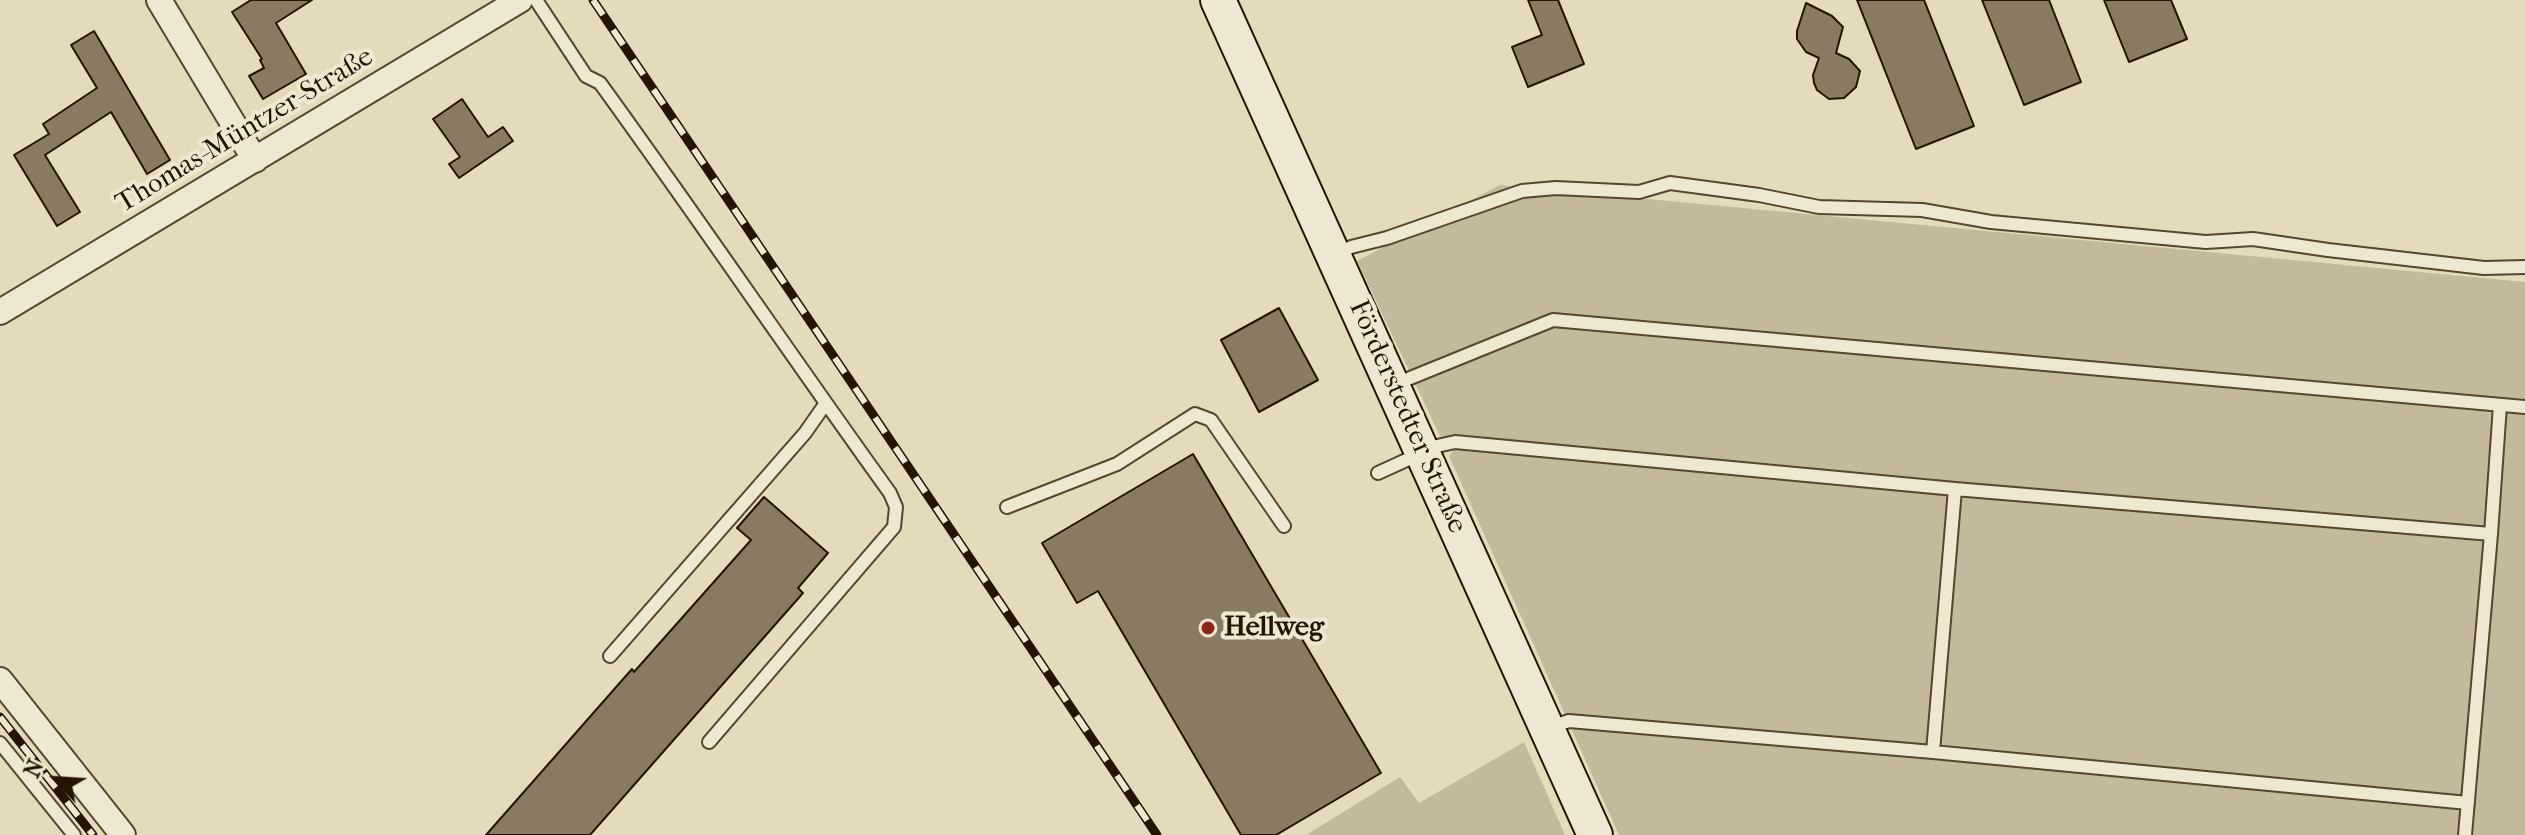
<!DOCTYPE html>
<meta charset="utf-8">
<style>
body{margin:0}
#map{position:relative;width:2525px;height:835px;overflow:hidden;background:#e5dbbc;font-family:"IM FELL French Canon",serif}
canvas{display:block}
.north{position:absolute;left:16px;top:739px;width:80px;height:80px;-webkit-text-stroke:6px #eee8d3;paint-order:stroke;rotate:295deg;font-size:22px;font-weight:700;line-height:32px;text-align:center;color:#241400}
.north::after{content:'';display:block;margin:auto;width:28px;height:36px;background:#241400;clip-path:polygon(50% 0,100% 100%,50% 72%,0 100%)}
</style>
<div id="map">
<canvas width="2525" height="835"></canvas>
<div class="north">N</div>
</div>
<script>
const context = document.querySelector('canvas').getContext('2d');
context.lineJoin = 'round';
function fill(path, color) {
  context.fillStyle = color;
  context.fill(path, 'evenodd');
}
function strokePath(path, color, width, dash) {
  context.strokeStyle = color;
  context.lineWidth = width;
  context.lineCap = dash ? 'butt' : 'round';
  context.setLineDash(dash || []);
  context.stroke(path);
}
function drawText(font, color, halo, rows, align = 'center') {
  context.font = font + ' "IM FELL French Canon",serif';
  context.lineWidth = 8;
  context.setLineDash([]);
  context.textBaseline = 'middle';
  context.strokeStyle = halo;
  context.fillStyle = color;
  for (const [text, x, y, turn = 0] of rows) {
    context.save();
    context.translate(x, y);
    context.rotate((+turn || 0) * Math.PI / 180);
    context.textAlign = isNaN(turn) ? turn : align;
    if (halo) context.strokeText(text, 0, 0);
    context.fillText(text, 0, 0);
    context.restore();
  }
}
fill(new Path2D(`
 M1500,185L2525,282V835H1619L1449,456L1456,447L1453,438L1440,436L1357,261Z
 M1524,742L1565,835H1306L1400,777L1419,803Z`), '#c4b99c');
const building = new Path2D(`
 M251,0H312L276,23L306,74L263,99L249,76L264,68L260,60L262,59L232,12Z
 M1528,0H1558L1584,64L1528,87L1512,47L1542,35Z
 M1857,0H1924L1974,126L1916,149Z
 M1982,0H2049L2081,82L2024,105Z
 M2104,0H2171L2187,39L2129,62Z
 M1806,3L1832,16L1843,27L1836,53L1849,59L1860,71L1856,87L1844,98L1829,99L1817,90L1814,83L1813,75L1819,58L1806,52L1797,39V31Z
 M94,31L170,160L147,174L111,112L45,155L80,212L57,226L14,155L49,134L43,124L97,88L71,45Z
 M462,99L488,137L503,127L513,141L459,178L449,164L460,157L433,119Z
 M1279,308L1318,380L1259,412L1221,340Z
 M1193,454L1381,773L1276,835H1241L1098,591L1077,603L1042,543Z
 M764,497L828,553L798,588L803,593L590,835H486L632,669L634,672L751,540L737,528Z`);
fill(building, '#887b62');
strokePath(building, '#241400', 2);
const lane = new Path2D(`
 M536,0L586,76L600,83C698,218 792,357 890,493L896,507L894,527L709,742
 M1337,254L1351,247L1387,238L1522,191L1556,188L1639,192L1670,183L1759,195L1819,207L1922,210L1991,222L2206,242L2253,239L2328,250L2484,268L2525,267
 M1393,385L1553,320L2525,407
 M1378,473L1437,446L1455,442L1955,489L2491,534L2465,835
 M1007,507L1117,464L1195,414L1211,420L1284,526
 M2491,534L2500,405
 M610,656L805,433L826,403
 M1550,727L1569,721L1933,752L2468,803
 M0,743L74,835
 M1933,752L1955,489`);
const street = new Path2D(`
 M159,0L255,160
 M0,312L520,0
 M0,680L123,835`);
const secondary = new Path2D(`
 M1218,0L1595,835`);
strokePath(lane, '#54462f', 16);
strokePath(street, '#54462f', 28);
strokePath(secondary, '#241400', 38);
strokePath(lane, '#eee8d3', 12);
strokePath(street, '#eee8d3', 24);
strokePath(secondary, '#eee8d3', 34);
const rail = new Path2D(`
 M593,0L1157,835
 M0,717L93,835`);
strokePath(rail, '#241400', 9);
strokePath(rail, '#eee8d3', 6, [18]);
for (const [x, y, r, color] of [
 [1208,628,8,"#8f2418"]
]) {
  const dot = new Path2D();
  dot.arc(x, y, r, 0, 2 * Math.PI);
  context.fillStyle = color;
  context.fill(dot);
  strokePath(dot, '#eee8d3', 3);
}
drawText('28px', '#241400', '#eee8d3', [
 ["Thomas-Müntzer-Straße",245,131,-31],
 ["Förderstedter Straße",1407,417,66]
]);
drawText('bold 28px', '#241400', '#eee8d3', [
 ["Hellweg",1224,628]
], 'left');
</script>
